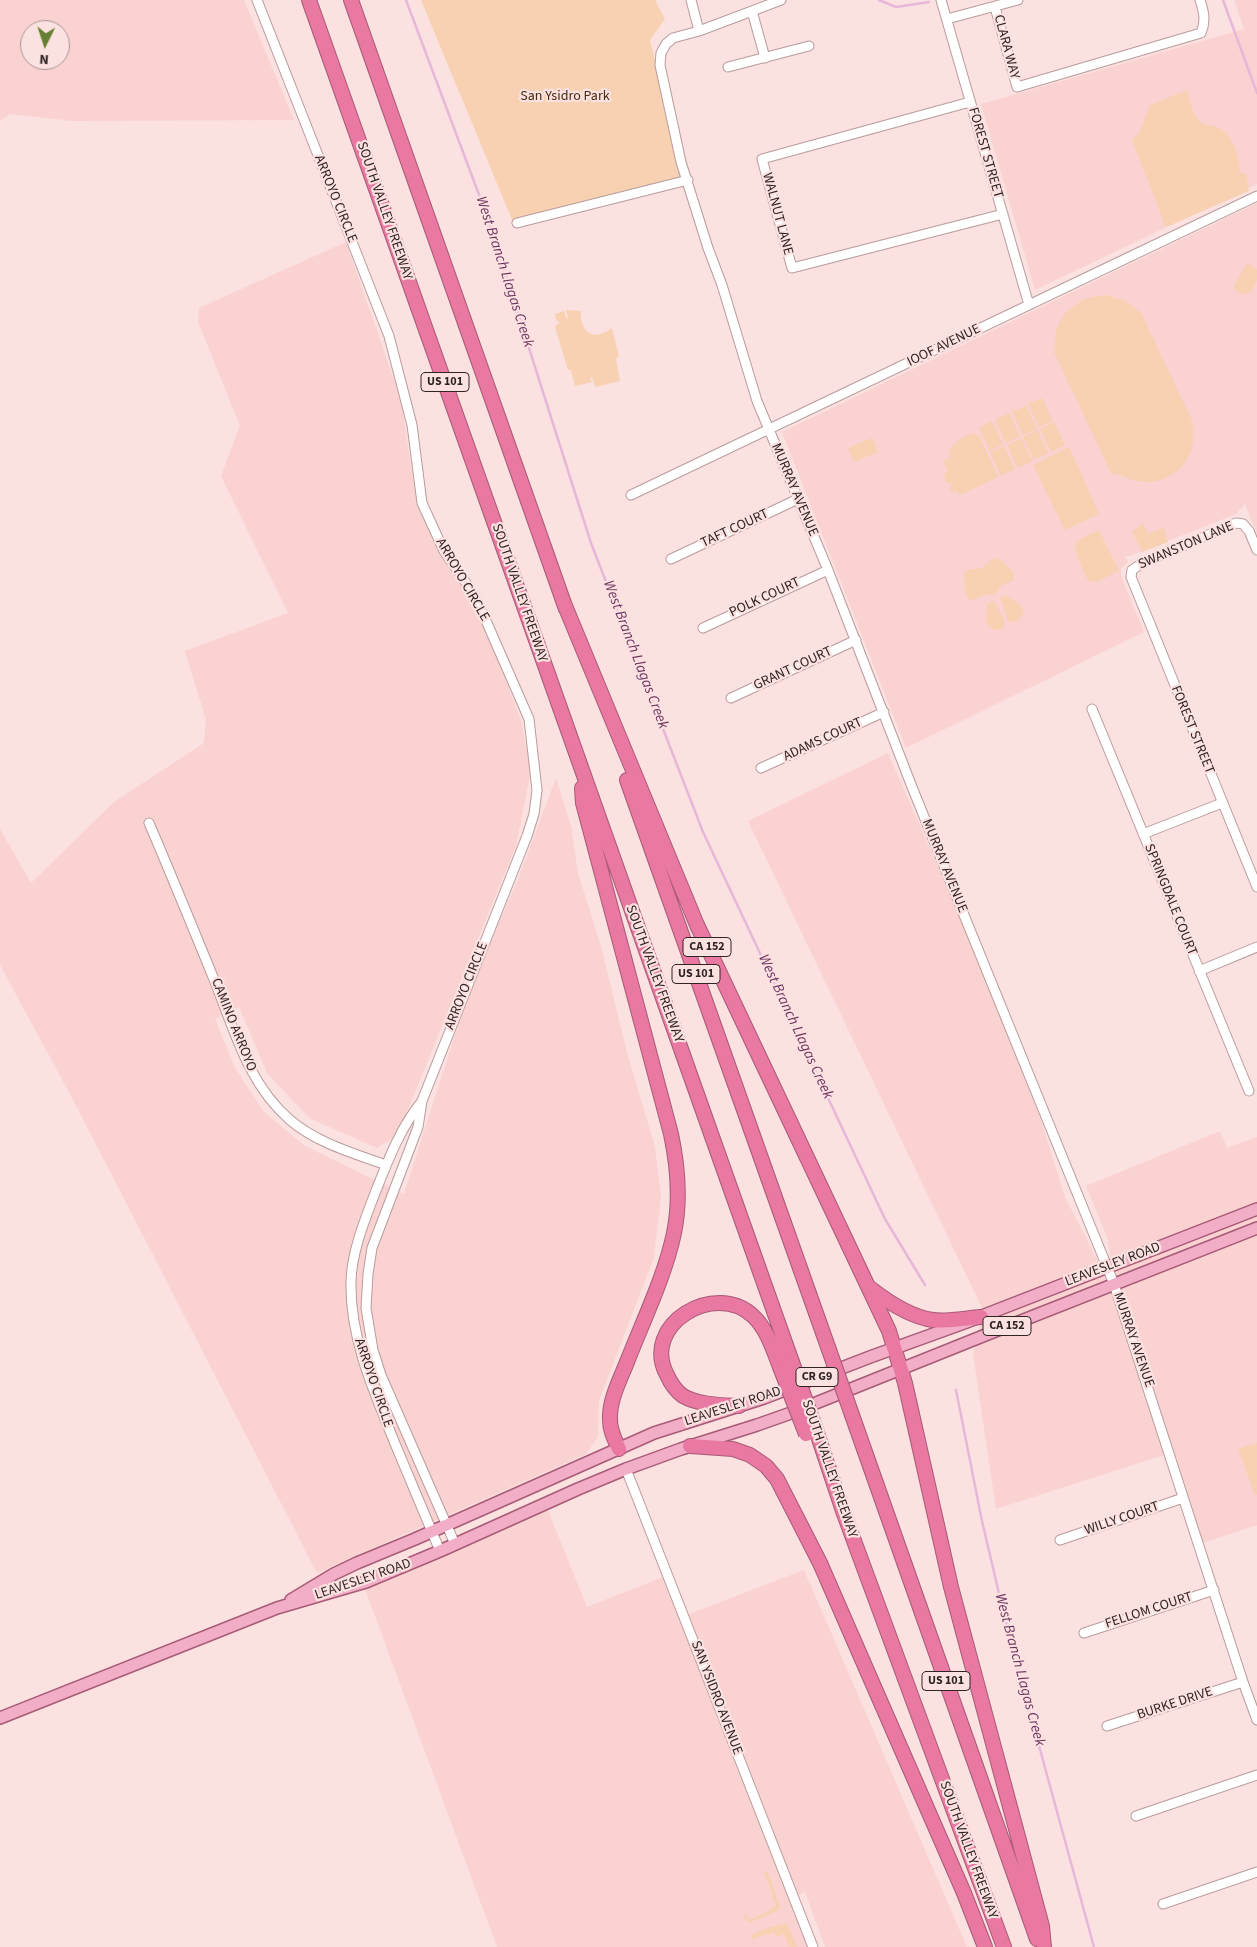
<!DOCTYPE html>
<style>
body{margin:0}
#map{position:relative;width:1257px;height:1947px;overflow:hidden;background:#fbe1e0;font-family:"Source Sans 3",sans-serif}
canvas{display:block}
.north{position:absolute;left:20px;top:20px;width:50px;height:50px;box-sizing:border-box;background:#fbe1e0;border:1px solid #a99594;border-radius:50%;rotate:184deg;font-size:14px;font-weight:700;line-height:20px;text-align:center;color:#2f2323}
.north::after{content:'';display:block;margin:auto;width:18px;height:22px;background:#667f32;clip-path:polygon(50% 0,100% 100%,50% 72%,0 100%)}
</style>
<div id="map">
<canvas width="1257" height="1947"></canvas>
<div class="north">N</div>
</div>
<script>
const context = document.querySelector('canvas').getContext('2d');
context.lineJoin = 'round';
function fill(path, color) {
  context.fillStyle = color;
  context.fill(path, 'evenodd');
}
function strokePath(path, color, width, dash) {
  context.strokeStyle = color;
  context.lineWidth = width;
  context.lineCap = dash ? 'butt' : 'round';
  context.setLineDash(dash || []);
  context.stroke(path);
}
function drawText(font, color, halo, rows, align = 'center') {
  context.font = font + ' "Source Sans 3",sans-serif';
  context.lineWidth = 4.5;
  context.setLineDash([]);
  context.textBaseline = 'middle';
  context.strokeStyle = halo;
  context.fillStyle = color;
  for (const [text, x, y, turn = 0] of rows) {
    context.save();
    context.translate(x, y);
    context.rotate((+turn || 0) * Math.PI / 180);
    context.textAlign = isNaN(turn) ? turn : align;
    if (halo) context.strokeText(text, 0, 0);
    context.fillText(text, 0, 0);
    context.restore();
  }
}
fill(new Path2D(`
 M0,0H244L294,120L72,121L10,114L0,121ZM30,30H60V60H30Z
 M1234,0H1257V184L1035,290L981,104L1244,29Z
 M1257,203V534L1245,504L1236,514L1130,556H1125L1128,562L1121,569V576L1144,632L906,748L782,432Z
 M346,242L401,400L417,506L441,556L477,603L521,721L531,771L516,846L397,1136L377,1148L309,1118L267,1073L239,1007L215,1019L235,1068L264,1112L305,1146L404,1194L473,978L517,882L556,778L571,826L578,873L600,943L628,1056L655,1147L661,1197L654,1257L599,1401L598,1437L586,1454L317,1573L70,1094L0,965V829L31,883L114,802L204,743L206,720L185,651L288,613L221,476L240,426L198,322L199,308Z
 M888,753L1019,1051L1065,1197L1114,1293L1108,1240L1086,1186L1220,1131L1227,1148L1257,1137V1525L1203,1543L1167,1454L996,1509L973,1354L983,1310L748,821Z
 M545,1503L587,1607L668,1575L684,1616L804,1570L967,1947H825L805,1892L794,1896L813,1947H497L365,1589Z`), '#fad2d1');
fill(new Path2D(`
 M421,0H655L665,19L650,40L683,179L513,222Z
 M1187,90C1190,98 1192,113 1198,120C1204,126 1213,125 1219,128C1235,137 1239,157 1240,173H1246L1249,191L1166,227L1132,140L1139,133L1150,105Z
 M1247,263L1257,270V280L1251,292L1243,295L1234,289V286Z
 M1106,295L1126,301L1141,313L1191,418C1205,465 1158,499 1117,473L1112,475L1054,352L1056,329L1066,312L1084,299Z
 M566,310L581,311C579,331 594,343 611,328L612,329L619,356L616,359L620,381L595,387L592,377L590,378L592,382L575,386L571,370H568L555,327L560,322L556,320L555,314L564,311L566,318H568Z
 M1042,398L1053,421L1039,427L1028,404Z
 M1026,406L1037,429L1023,435L1012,412Z
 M1009,413L1020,436L1006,443L995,420Z
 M992,421L1003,444L990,451L979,428Z
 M1054,422L1065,445L1051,452L1040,429Z
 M1037,430L1048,453L1034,460L1023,437Z
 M974,433L979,436L998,477L960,495L957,491L951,492L950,490L952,484L946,482L944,475L948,470L944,465L945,460L950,458L951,454L949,451C955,442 963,436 974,433Z
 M872,438L878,452L854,462L848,448Z
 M1021,438L1032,461L1018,468L1007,445Z
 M1004,446L1015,469L1001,476L990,453Z
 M1069,447L1099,514L1065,530L1033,465Z
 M1143,524L1149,534L1163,528L1168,542L1142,552L1132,531L1139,528L1138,526Z
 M1099,530L1119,571L1096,582H1091C1085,578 1083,571 1081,565C1069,539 1078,541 1099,530Z
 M995,557L1003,562L1013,572L1014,580L1002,585L995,594L981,596L976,599L969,600L965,594L964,573L968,570L982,568Z
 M1005,595L1018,603L1023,609L1022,616L1016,622L1008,621L1000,598Z
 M991,601L995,602L1005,622L1002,629L993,630L986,623L987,605Z
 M1257,1443V1495H1255L1238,1449Z
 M764,1872H768L780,1907L776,1912L748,1923L744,1916L746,1915L749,1920L771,1910L776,1905Z
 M787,1923L797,1947H789L784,1934L775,1937V1932L752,1939L751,1935L767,1928Z`), '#f7d1b1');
strokePath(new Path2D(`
 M406,0L487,216L591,543L703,832L885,1219L925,1285
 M879,0L896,7L929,2
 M1223,0L1257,93
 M956,1390L982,1521L1009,1636L1094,1947`), '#e7b7d9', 2.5);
const minor = new Path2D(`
 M257,0L389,336L412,425L422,503L444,551L466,583L484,616L529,719L537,790L534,814L527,836L422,1101L418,1127L372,1248L368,1274L366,1308L373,1350L381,1375L455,1544
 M691,0L699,31
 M781,0L699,31L673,38L666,44L661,53L660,65L681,162L708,248L722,285L757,401L828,570L912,787L1114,1284L1243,1682L1257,1720
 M941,0L1029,305
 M995,7L1017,87L1201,33C1206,21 1204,12 1200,0
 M752,11L765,58
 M947,19L1018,0
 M728,67L809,46
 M970,102L762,159L792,268L1003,214
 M517,223L688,180
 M631,495L1257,196
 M1257,550L1249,531L1243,524L1236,523L1141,564L1132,570L1131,577L1257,887
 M671,559L798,499
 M703,628L828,570
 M731,698L856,640
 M1092,709L1249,1091
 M761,768L884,712
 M149,823C171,874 192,926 213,977C234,1028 247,1083 290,1120C317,1143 353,1153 386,1165
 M1143,834L1222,803
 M1199,971L1257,947
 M422,1101C401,1127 389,1158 377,1188C366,1217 351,1252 351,1283C350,1340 375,1394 396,1446C411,1481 425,1516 440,1551
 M626,1469L813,1947
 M1060,1540L1183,1498
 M1084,1633L1214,1590
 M1107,1726L1243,1682
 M1136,1816L1257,1775
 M1163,1904L1257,1872`);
const major = new Path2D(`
 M291,1600L334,1574L357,1563L415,1539L654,1433L764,1398L870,1357L964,1323L1257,1209
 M0,1718L277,1608L366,1582L440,1551L578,1489L626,1469L681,1449L757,1425L791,1413L998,1330L1257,1228`);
const highway = new Path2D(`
 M309,0L792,1362
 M351,0L566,609
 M563,601L697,925L889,1331L905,1383L951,1587L1042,1926L1044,1947
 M627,780L828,1347
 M582,788L583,803L671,1134C678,1167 681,1199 674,1233C665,1276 643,1321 627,1362C620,1380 609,1400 610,1420C610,1431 615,1440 619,1449
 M870,1288C888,1302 910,1317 933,1320C948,1322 966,1318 981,1317
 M739,1406C721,1405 699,1405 683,1396C675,1390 671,1384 667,1375C640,1325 715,1280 753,1316C767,1329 773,1349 780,1367
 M852,1415L1037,1939
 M816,1430L843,1511L1004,1947
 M690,1446L733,1449L750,1455L766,1466L777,1479L820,1563L964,1893L985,1947`);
strokePath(minor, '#b99b9b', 11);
strokePath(major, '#a85a76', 14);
strokePath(highway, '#a85a76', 16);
strokePath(minor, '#fff', 9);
strokePath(major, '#f2aec7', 11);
strokePath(highway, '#e978a2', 14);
const highwayBridge = new Path2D(`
 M828,1347L852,1415
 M792,1362L816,1430
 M780,1367L806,1434`);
strokePath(highwayBridge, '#a85a76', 16, []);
strokePath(highwayBridge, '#e978a2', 14);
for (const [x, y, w] of [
 [445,382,48],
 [707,947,48],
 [696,974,48],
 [1007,1326,48],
 [817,1377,42],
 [946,1681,48]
]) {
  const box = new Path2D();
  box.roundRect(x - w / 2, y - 9.5, w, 19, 4);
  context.fillStyle = '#fbe1e0';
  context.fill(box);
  strokePath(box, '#2f2323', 1);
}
drawText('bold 12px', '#2f2323', null, [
 ["US 101",445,382],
 ["CA 152",707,947],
 ["US 101",696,974],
 ["CA 152",1007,1326],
 ["CR G9",817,1377],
 ["US 101",946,1681]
]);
drawText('14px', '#2f2323', '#fbe1e0', [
 ["CLARA WAY",1006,47,75],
 ["FOREST STREET",985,153,74],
 ["ARROYO CIRCLE",335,199,68],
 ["SOUTH VALLEY FREEWAY",384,211,71],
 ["WALNUT LANE",777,214,75],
 ["IOOF AVENUE",944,346,-26],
 ["MURRAY AVENUE",794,490,67],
 ["TAFT COURT",735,529,-25],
 ["SWANSTON LANE",1186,546,-23],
 ["ARROYO CIRCLE",462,580,60],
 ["SOUTH VALLEY FREEWAY",519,593,71],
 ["POLK COURT",765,598,-25],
 ["GRANT COURT",793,669,-25],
 ["FOREST STREET",1192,730,68],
 ["ADAMS COURT",823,740,-25],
 ["MURRAY AVENUE",944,866,68],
 ["SPRINGDALE COURT",1170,900,68],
 ["SOUTH VALLEY FREEWAY",654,974,70],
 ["ARROYO CIRCLE",467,986,-68],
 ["CAMINO ARROYO",233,1025,68],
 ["LEAVESLEY ROAD",1113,1265,-21],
 ["MURRAY AVENUE",1133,1340,71],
 ["ARROYO CIRCLE",373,1383,71],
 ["LEAVESLEY ROAD",733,1407,-18],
 ["SOUTH VALLEY FREEWAY",829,1469,71],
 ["WILLY COURT",1122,1519,-19],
 ["LEAVESLEY ROAD",363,1580,-19],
 ["FELLOM COURT",1149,1611,-18],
 ["SAN YSIDRO AVENUE",716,1698,69],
 ["BURKE DRIVE",1175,1704,-18],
 ["SOUTH VALLEY FREEWAY",968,1850,70]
]);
drawText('14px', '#492b0e', '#fbe1e0', [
 ["San Ysidro Park",565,97]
]);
drawText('italic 15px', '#6d3360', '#fbe1e0', [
 ["West Branch Llagas Creek",504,272,72],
 ["West Branch Llagas Creek",635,655,69],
 ["West Branch Llagas Creek",795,1027,65],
 ["West Branch Llagas Creek",1019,1670,75]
]);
</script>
